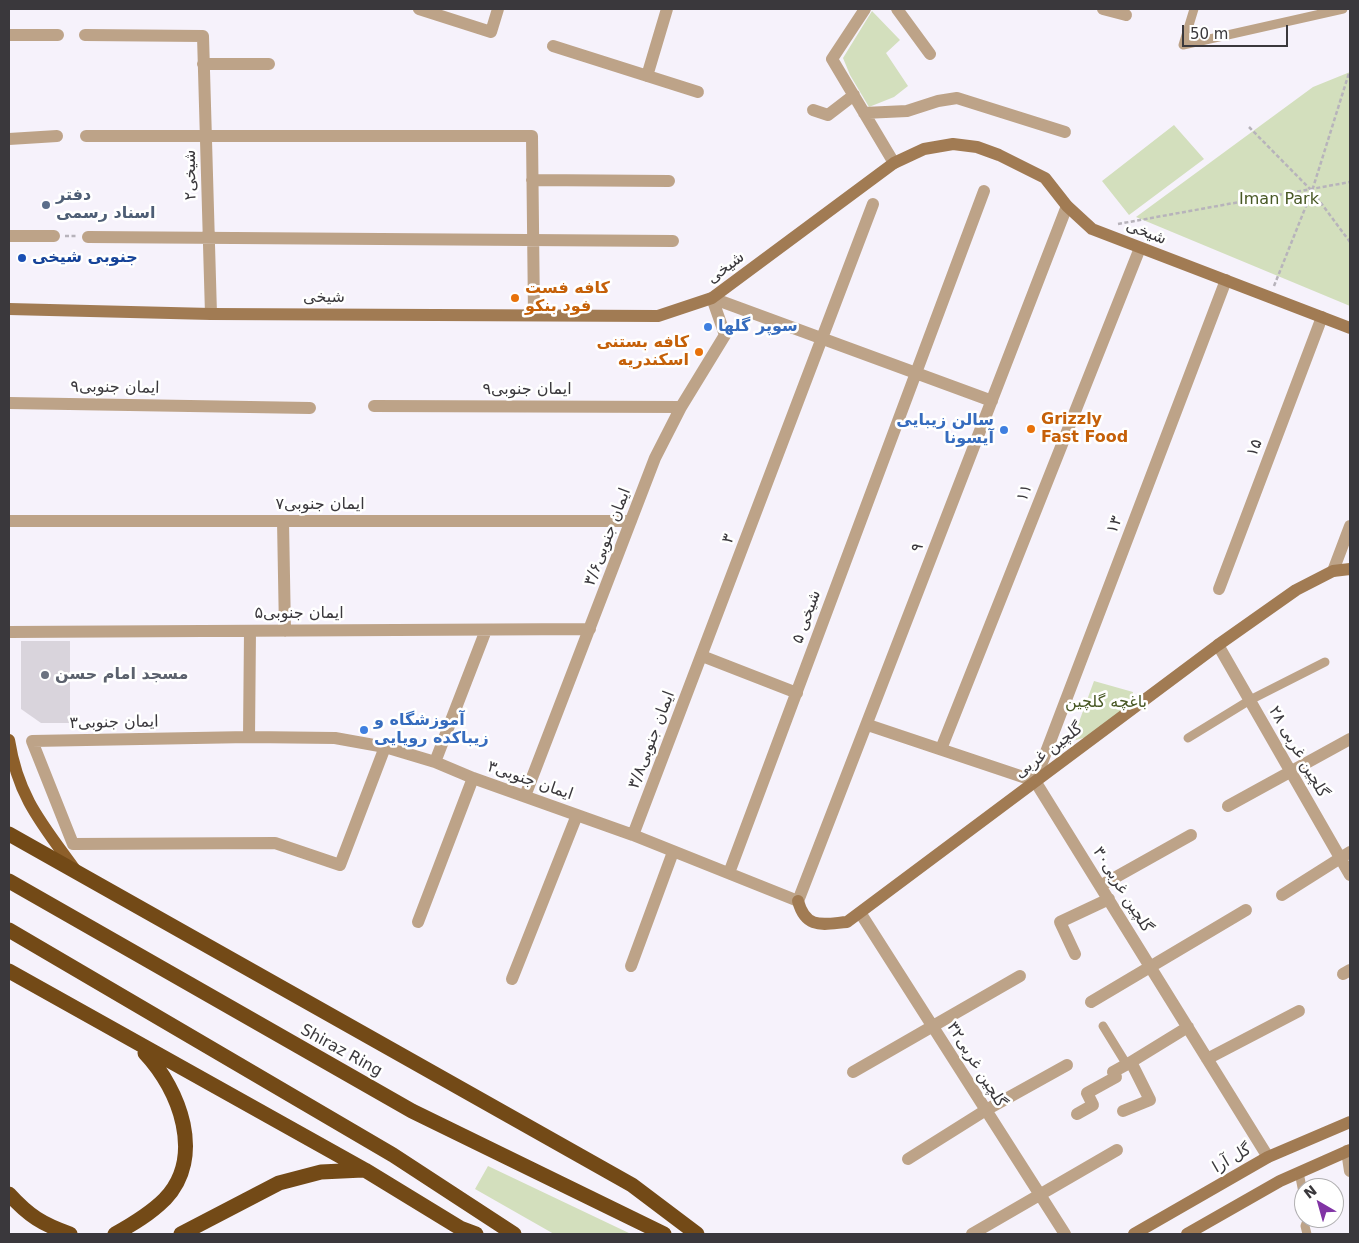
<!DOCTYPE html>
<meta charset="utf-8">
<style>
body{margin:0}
#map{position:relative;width:1359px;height:1243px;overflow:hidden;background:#f6f2fb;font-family:"DejaVu Sans",sans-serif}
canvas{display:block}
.frame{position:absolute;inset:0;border:10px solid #3a383c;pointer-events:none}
.north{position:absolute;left:1294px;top:1178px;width:50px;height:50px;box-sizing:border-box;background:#fff;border:1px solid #b0afb1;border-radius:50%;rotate:322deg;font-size:14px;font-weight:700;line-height:20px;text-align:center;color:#3a383c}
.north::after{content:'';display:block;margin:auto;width:18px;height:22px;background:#8134a5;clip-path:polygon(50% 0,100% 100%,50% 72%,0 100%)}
.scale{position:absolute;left:1182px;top:25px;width:106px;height:22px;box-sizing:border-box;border:2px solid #3a383c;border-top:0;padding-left:6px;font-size:15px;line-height:18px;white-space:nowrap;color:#3a383c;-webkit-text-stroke:4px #fff;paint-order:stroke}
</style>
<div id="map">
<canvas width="1359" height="1243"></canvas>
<div class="frame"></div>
<div class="north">N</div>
<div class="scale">50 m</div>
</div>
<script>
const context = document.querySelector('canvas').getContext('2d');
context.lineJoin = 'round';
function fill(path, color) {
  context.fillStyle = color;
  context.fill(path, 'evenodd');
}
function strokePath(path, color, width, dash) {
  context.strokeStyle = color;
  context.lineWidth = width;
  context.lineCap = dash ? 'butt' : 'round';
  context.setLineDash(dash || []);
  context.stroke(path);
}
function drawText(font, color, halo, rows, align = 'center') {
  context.font = font + ' "DejaVu Sans",Vazirmatn,sans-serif';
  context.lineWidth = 5;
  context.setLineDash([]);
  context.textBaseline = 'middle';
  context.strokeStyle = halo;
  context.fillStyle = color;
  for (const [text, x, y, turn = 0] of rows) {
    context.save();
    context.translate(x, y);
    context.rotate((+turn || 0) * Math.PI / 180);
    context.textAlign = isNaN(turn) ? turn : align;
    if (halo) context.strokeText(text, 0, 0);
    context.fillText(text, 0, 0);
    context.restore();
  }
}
fill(new Path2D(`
 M872,11L900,40L886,53L908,86L894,97L869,107L850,75L843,58Z
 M1350,72V306L1136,217L1313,87Z
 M1174,125L1204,159L1129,215L1102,181Z
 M1094,681L1133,692L1132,705L1095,735L1072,741Z
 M488,1166L631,1234H554L475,1189Z`), '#d3dfbd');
fill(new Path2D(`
 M21,641H70V723H41L21,709Z`), '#d9d4dc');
strokePath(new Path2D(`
 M1249,127L1312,191L1350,242
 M1118,224L1350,182
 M65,236H77
 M1274,286L1312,191L1349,73`), '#b7b3bb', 2.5, [4, 2.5]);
strokePath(new Path2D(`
 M1183,45L1343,9
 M1183,45L1194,9
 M1188,738L1250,700L1325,662
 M1103,1026L1127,1065
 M1299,1172L1304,1198
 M1307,1234L1305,1226L1308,1218`), '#bda388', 9);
strokePath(new Path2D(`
 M419,9L491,32L498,9
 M865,9L832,59L894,163
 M897,9L930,54
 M1103,9L1126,15
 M9,35H58
 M85,35L203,36L211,314
 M553,46L698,92
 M203,64H269
 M647,76L667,9
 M813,110L828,115L854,95
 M864,113L907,111L938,101L957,98L1065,132
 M86,136H532L534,315
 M9,139L57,136
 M532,180L669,181
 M9,236H54
 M88,237L673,241
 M712,298L992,401
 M9,403L310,408
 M374,406L681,407
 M9,521H631
 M283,521L285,631
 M1333,571L1350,526
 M1219,589L1322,317
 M9,632L590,629
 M1218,645L1350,875
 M702,656L797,693
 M868,725L1035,781
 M249,737L250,631
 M385,747L340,865L275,843L73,844L32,741L249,737L335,738L385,747L435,762L473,778L633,835L798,901L1067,206
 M941,749L1140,248
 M435,762L486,630
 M1035,781L1226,280
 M1035,781L1268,1157
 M525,796L655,458L681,407L725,335L712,298
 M1228,806L1350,739
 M633,835L873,204
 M729,873L984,191
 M1100,886L1191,835
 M1282,895L1350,852
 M861,914L1065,1234
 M418,922L473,778
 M1075,954L1060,922L1109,899
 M631,966L673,852
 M1343,974L1350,970
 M512,979L577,815
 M1091,1002L1246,910
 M1207,1059L1299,1011
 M853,1072L1020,976
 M1123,1111L1150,1100L1131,1062L1188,1027
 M1077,1114L1093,1105L1087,1093L1116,1077L1113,1072L1131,1062
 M1347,1151L1350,1171
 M908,1159L986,1110L1067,1065
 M972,1234L1117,1150`), '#bda388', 12);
strokePath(new Path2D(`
 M9,309L211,314L658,316L712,298L894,163L924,149L953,144L977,147L999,155L1045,178L1067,206L1092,229L1350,328
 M798,901C806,930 823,924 847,922L1218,645L1296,590L1333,571L1350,569
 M1134,1234L1268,1157L1350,1122
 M1187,1234L1280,1181L1350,1150`), '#a17b53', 12);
strokePath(new Path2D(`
 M9,740C18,798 43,825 76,871`), '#8d5f2a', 12);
strokePath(new Path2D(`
 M9,834L632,1185L697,1234
 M9,881L412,1111L664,1234
 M9,930L393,1155L514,1234
 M9,971L365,1170L460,1228L476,1234
 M9,1194C29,1216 42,1224 70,1234
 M115,1234C133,1224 150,1214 165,1199C205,1157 180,1090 145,1053
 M181,1234L279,1183L321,1172L363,1170`), '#734a17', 15);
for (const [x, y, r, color] of [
 [46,205,5,"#5c6f8a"],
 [22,258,5,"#1a4fb4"],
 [515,298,5,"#e8710a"],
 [708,327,5,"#3f7fe0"],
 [699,352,5,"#e8710a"],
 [1031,429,5,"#e8710a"],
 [1004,430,5,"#3f7fe0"],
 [45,675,5,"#6b7280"],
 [364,730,5,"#3f7fe0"]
]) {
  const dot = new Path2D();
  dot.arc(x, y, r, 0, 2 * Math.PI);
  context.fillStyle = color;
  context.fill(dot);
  strokePath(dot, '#fff', 2);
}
drawText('16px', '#3a383c', '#fff', [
 ["شیخی۲",191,175,-91],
 ["شیخی",1146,233,21],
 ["شیخی",726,268,-37],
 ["شیخی",324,298],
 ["ایمان جنوبی۹",115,388,1],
 ["ایمان جنوبی۹",527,390],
 ["۱۵",1255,448,-69],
 ["۱۱",1025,493,-68],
 ["ایمان جنوبی۷",320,505],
 ["۱۳",1115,525,-69],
 ["ایمان جنوبی۳/۶",608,537,-69],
 ["۳",729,539,-69],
 ["۹",918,548,-69],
 ["ایمان جنوبی۵",299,614],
 ["شیخی ۵",807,617,-70],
 ["ایمان جنوبی۳",114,723,-1],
 ["ایمان جنوبی۳/۸",652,740,-69],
 ["گلچین غربی",1049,751,-37],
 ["گلچین غربی ۲۸",1298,752,60],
 ["ایمان جنوبی۳",530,781,19],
 ["گلچین غربی۳۰",1122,890,58],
 ["Shiraz Ring",341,1051,29],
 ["گلچین غربی۳۲",976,1065,58],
 ["گل آرا",1232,1159,-30]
]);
drawText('bold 16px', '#4e5e75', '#fff', [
 ["دفتر",56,196],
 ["اسناد رسمی",56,214]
], 'left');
drawText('16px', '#485825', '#fff', [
 ["Iman Park",1279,200],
 ["باغچه گلچین",1106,703]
]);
drawText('bold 16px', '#164399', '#fff', [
 ["جنوبی شیخی",32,258]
], 'left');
drawText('bold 16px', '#c56008', '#fff', [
 ["کافه فست",525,289],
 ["فود بنکو",525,307],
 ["کافه بستنی",689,343,"right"],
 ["اسکندریه",689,361,"right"],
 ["Grizzly",1041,420],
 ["Fast Food",1041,438]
], 'left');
drawText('bold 16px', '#366cbe', '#fff', [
 ["سوپر گلها",718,327],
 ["سالن زیبایی",994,421,"right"],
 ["آیسونا",994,439,"right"],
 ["آموزشگاه و",374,721],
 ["زیباکده رویایی",374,739]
], 'left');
drawText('bold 16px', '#5b616d', '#fff', [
 ["مسجد امام حسن",55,675]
], 'left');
</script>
